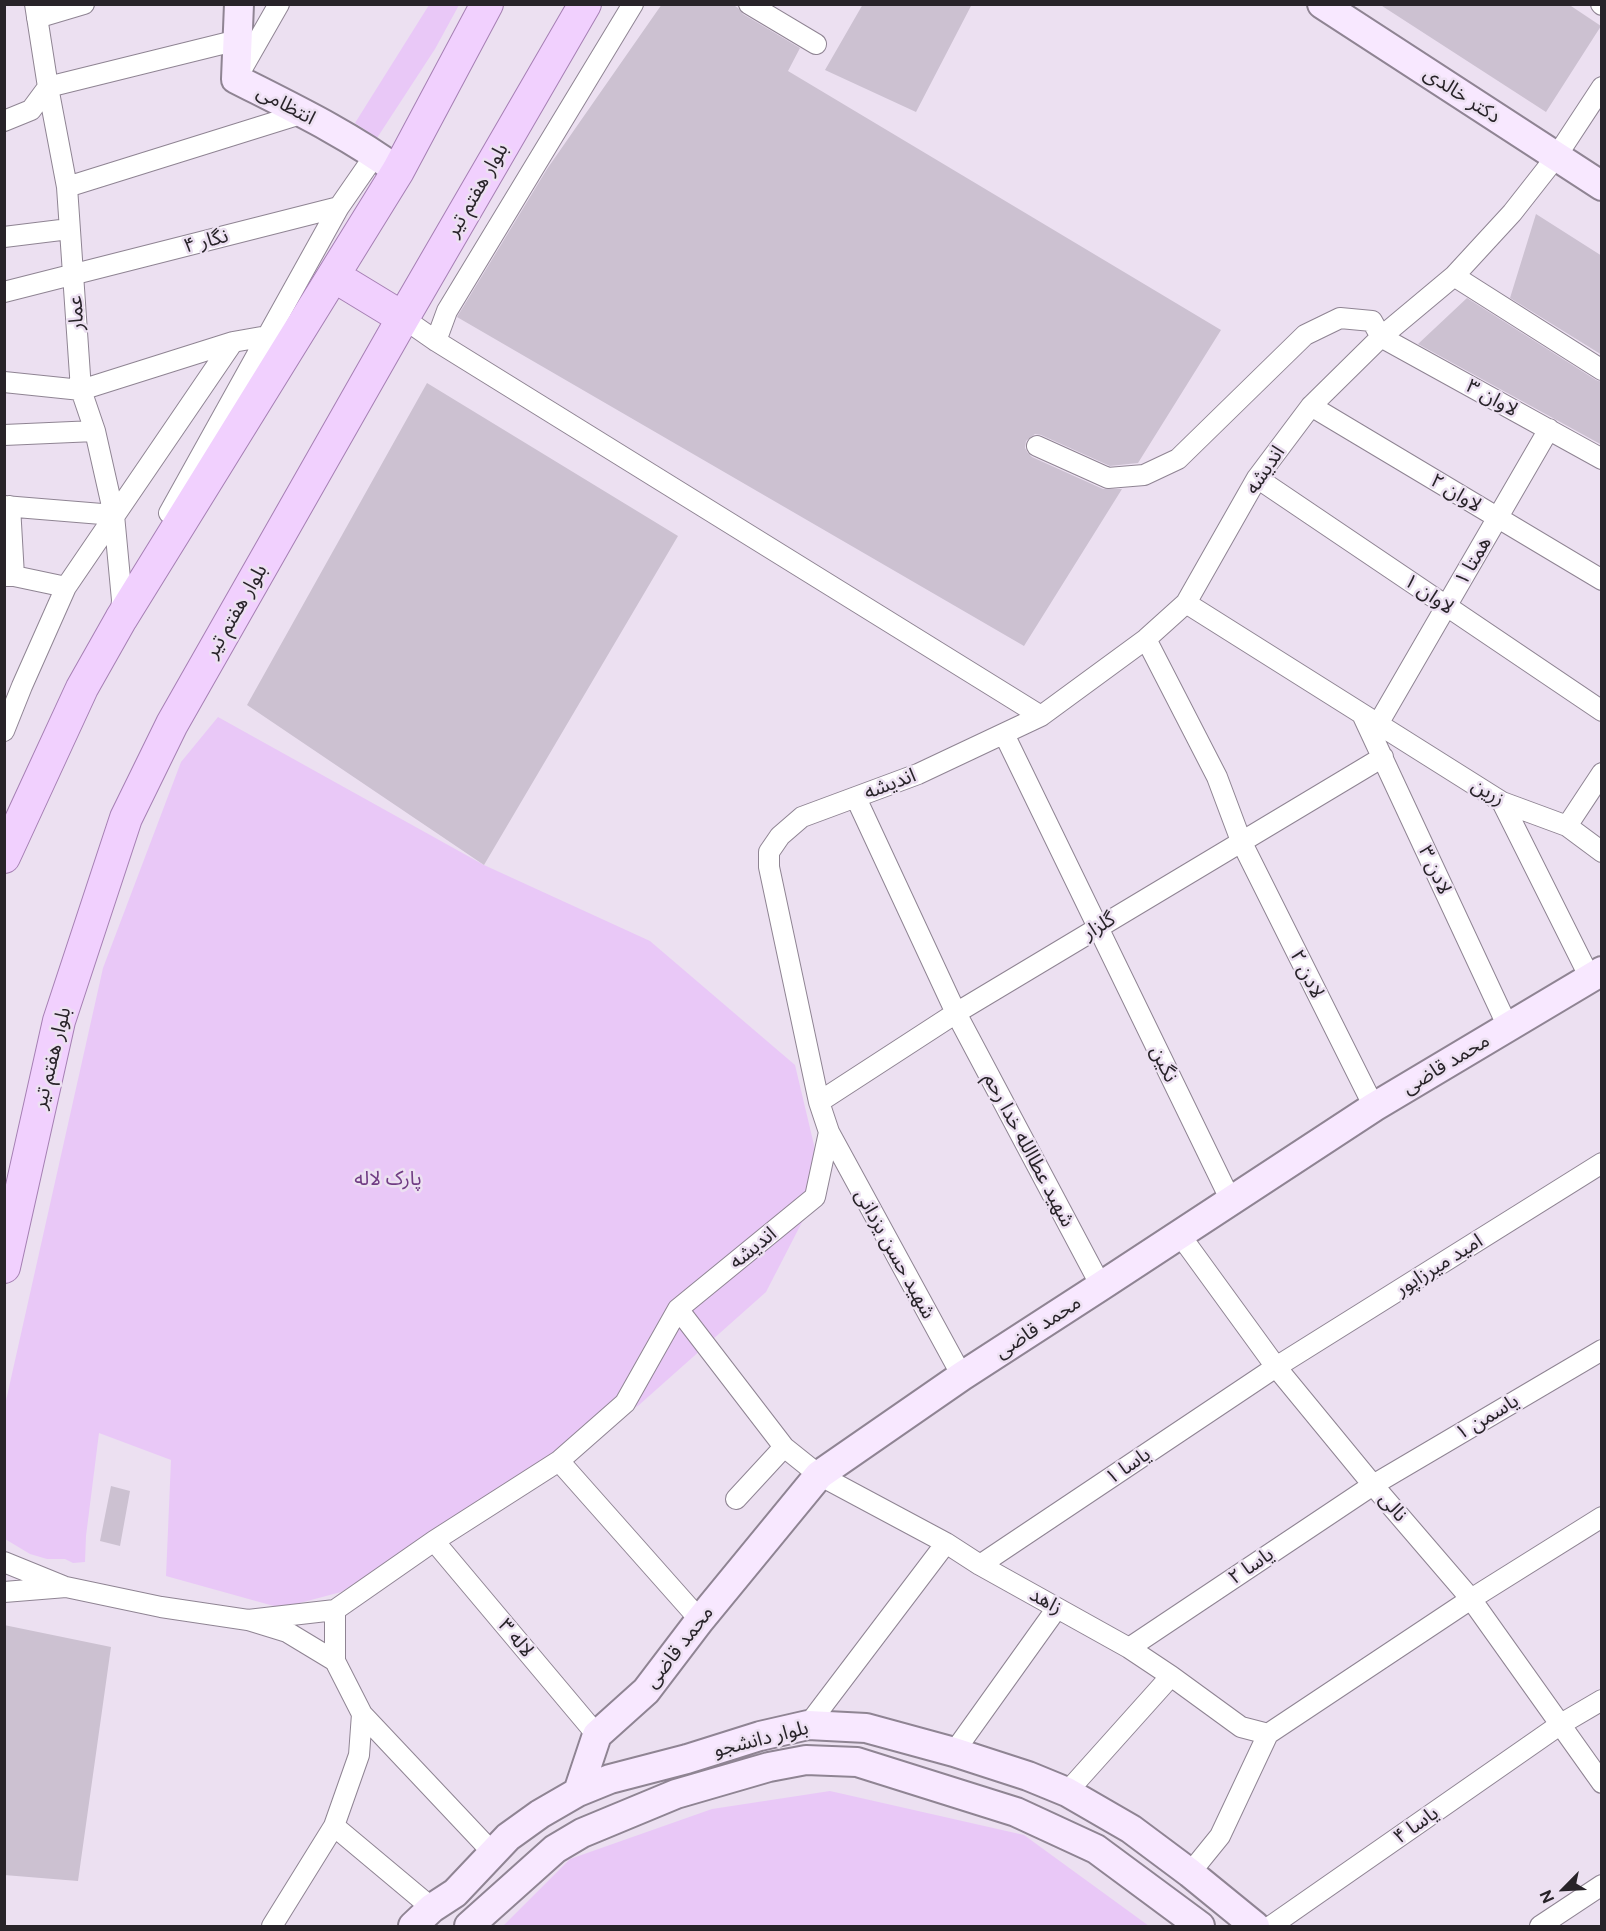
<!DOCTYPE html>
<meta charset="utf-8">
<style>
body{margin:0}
#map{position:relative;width:1606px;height:1931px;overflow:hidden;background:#ece0f1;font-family:"Public Sans",sans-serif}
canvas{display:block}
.frame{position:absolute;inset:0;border:6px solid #282329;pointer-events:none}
.north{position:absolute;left:1534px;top:1859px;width:60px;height:60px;-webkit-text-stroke:4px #ece0f1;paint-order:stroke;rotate:246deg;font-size:16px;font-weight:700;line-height:24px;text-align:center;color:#282329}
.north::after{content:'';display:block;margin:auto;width:21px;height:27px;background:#282329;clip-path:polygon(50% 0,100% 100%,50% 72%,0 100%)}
</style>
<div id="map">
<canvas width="1606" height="1931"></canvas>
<div class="frame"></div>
<div class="north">N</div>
</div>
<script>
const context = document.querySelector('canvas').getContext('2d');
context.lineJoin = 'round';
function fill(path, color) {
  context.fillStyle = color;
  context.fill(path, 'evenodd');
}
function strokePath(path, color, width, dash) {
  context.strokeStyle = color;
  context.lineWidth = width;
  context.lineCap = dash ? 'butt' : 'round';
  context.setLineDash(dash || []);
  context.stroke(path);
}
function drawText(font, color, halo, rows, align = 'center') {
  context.font = font + ' "Public Sans","Noto Sans Arabic",sans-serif';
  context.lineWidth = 5;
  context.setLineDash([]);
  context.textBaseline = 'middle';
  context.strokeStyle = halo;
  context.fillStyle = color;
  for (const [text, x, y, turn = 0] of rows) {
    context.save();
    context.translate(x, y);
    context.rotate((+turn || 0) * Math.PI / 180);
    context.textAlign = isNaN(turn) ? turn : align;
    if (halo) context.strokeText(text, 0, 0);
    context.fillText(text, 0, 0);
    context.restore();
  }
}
fill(new Path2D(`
 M429,5H459L435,49L377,138L355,123Z
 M218,717L484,865L650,941L795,1065L814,1145L815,1197L766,1292L639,1405L341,1592L281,1608L166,1576L171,1460L99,1433L86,1536L85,1562L73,1563L65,1559H47L30,1554L5,1539V1405L103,968L181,762Z
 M830,1791L1024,1835L1149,1926H503L570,1859L712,1809Z`), '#e9c8f7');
fill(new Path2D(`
 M662,4H732L738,8L743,14L800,48L788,71L1221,330L1138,463L1110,466L1041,435L1035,434L1026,441L1025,448L1028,453L1032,457L1103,489H1122L1024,646L457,317L547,169Z
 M863,4H972L916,112L825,70Z
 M1379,4H1568L1601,26L1546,112Z
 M1536,214L1602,256V355L1510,298Z
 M1467,298L1596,380L1602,382V445L1418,344Z
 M427,383L678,536L484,865L247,705Z
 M111,1486L130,1491L120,1546L100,1541Z
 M4,1625L111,1647L78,1881L4,1875Z`), '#ccc1d1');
const street = new Path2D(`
 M35,4L48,87L67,187L81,390L95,431L114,515L122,600L121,615
 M749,4L816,44
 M1601,4L1602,5
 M37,18L84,4
 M239,74L279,4
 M4,121L31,110L48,87L238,40
 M67,187L304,113
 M4,237L69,229
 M1454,276L1602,370
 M4,292L339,207
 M403,318L436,341L1041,716
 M436,341L447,311L633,4
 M4,382L81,390L233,342L267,336
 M1311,406L1602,580
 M4,435L95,431
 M1037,446L1108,478L1144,475L1178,459L1305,335L1340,318L1372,321L1381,337L1602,459
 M1257,478L1602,711
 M4,506L114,515
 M10,506L14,576
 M169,513L339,207L375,155
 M4,576H14L66,587
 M1186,603L1502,802L1567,826L1602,852
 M1146,639L1217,777L1241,841L1374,1107
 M1362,714L1508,1027
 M1378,724L1549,429
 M4,731L22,686L66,587L233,342
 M1004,734L1231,1201
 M856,798L956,1013L1101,1286
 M1502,802L1590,978
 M1567,826L1602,773
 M819,1102L956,1013L1383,757
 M829,1132L962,1376
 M1180,1235L1276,1367L1373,1485L1471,1599L1602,1783
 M678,1309L784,1447L819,1475L946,1543L980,1565L1129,1648L1171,1676L1241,1727L1268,1734
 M559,1461L700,1620
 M736,1499L784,1447
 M434,1541L597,1735
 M4,1562L63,1586
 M980,1565L1276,1367L1602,1163
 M4,1592L66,1587L161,1607L248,1620
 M335,1610L434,1541L559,1461L625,1403L678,1309L815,1197L829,1132L819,1102L769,867V852L780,836L802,817L918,774L1041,716L1146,639L1186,603L1257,478L1311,406L1381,337L1454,276L1512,213L1556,157L1602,87
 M335,1610V1661L287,1632L248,1620Z
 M1129,1648L1373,1485L1602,1350
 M362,1714L493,1853
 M808,1725L946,1543
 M1268,1734L1471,1599L1602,1517
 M954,1752L1057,1608
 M1067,1792L1171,1676
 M334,1826L432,1908
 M1190,1873L1220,1836L1268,1734
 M272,1926L334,1826L359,1755L362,1714L335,1661
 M1271,1926L1561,1724L1602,1700
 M1540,1926L1602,1885`);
const secondary = new Path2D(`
 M239,4L236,79C291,107 348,134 398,171
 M1322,4L1602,186
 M578,1792L597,1735L646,1691L700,1620L819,1475L962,1376L1101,1286L1374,1107L1602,971
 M413,1926L432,1908L455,1893L508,1837L540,1814L578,1792L610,1779L687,1759L760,1736L808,1725L866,1728L954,1752L1028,1776L1067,1792L1131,1829L1190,1873L1255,1926
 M469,1926L555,1849L582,1833L676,1794L769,1767L806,1760L857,1762L1016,1812L1096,1849L1200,1926`);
const primary = new Path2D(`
 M334,276L403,318
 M4,857L82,688L121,619L398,171L487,4
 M4,1267L59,1021L126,818L172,724L403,318L585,4`);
strokePath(street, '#8f8493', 22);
strokePath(secondary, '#8f8493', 32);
strokePath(primary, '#a57fb3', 34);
strokePath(street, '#fff', 20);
strokePath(secondary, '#f8e8ff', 28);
strokePath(primary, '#f1d0fe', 32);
drawText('20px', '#282329', '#ece0f1', [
 ["دکتر خالدی",1462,95,33],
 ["انتظامی",286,105,28],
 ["بلوار هفتم تیر",477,190,-60],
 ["نگار ۴",206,241,-15],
 ["عمار",76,313,-93],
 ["لاوان ۳",1492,398,29],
 ["اندیشه",1265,470,-56],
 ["لاوان ۲",1456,493,31],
 ["همتا ۱",1473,561,-60],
 ["لاوان ۱",1429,594,34],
 ["بلوار هفتم تیر",236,611,-60],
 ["اندیشه",890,784,-21],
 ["زرین",1488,792,30],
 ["لادن ۳",1435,870,65],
 ["گلزار",1099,926,-31],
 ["لادن ۲",1307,974,63],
 ["بلوار هفتم تیر",52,1058,-76],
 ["نگین",1164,1064,64],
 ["محمد قاضی",1446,1064,-31],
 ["شهید عطاالله خدا رحم",1029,1150,62],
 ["اندیشه",753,1248,-39],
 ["شهید حسن یزدانی",895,1254,61],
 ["امید میرزاپور",1439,1265,-32],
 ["محمد قاضی",1038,1327,-33],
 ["یاسمن ۱",1487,1417,-31],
 ["یاسا ۱",1128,1466,-34],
 ["نالی",1393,1507,49],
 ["یاسا ۲",1251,1566,-34],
 ["زاهد",1046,1601,29],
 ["لاله ۳",516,1638,50],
 ["محمد قاضی",679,1647,-52],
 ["بلوار دانشجو",761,1739,-14],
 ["یاسا ۴",1416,1825,-35]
]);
drawText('20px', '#713d84', '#ece0f1', [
 ["پارک لاله",388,1179]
]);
</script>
